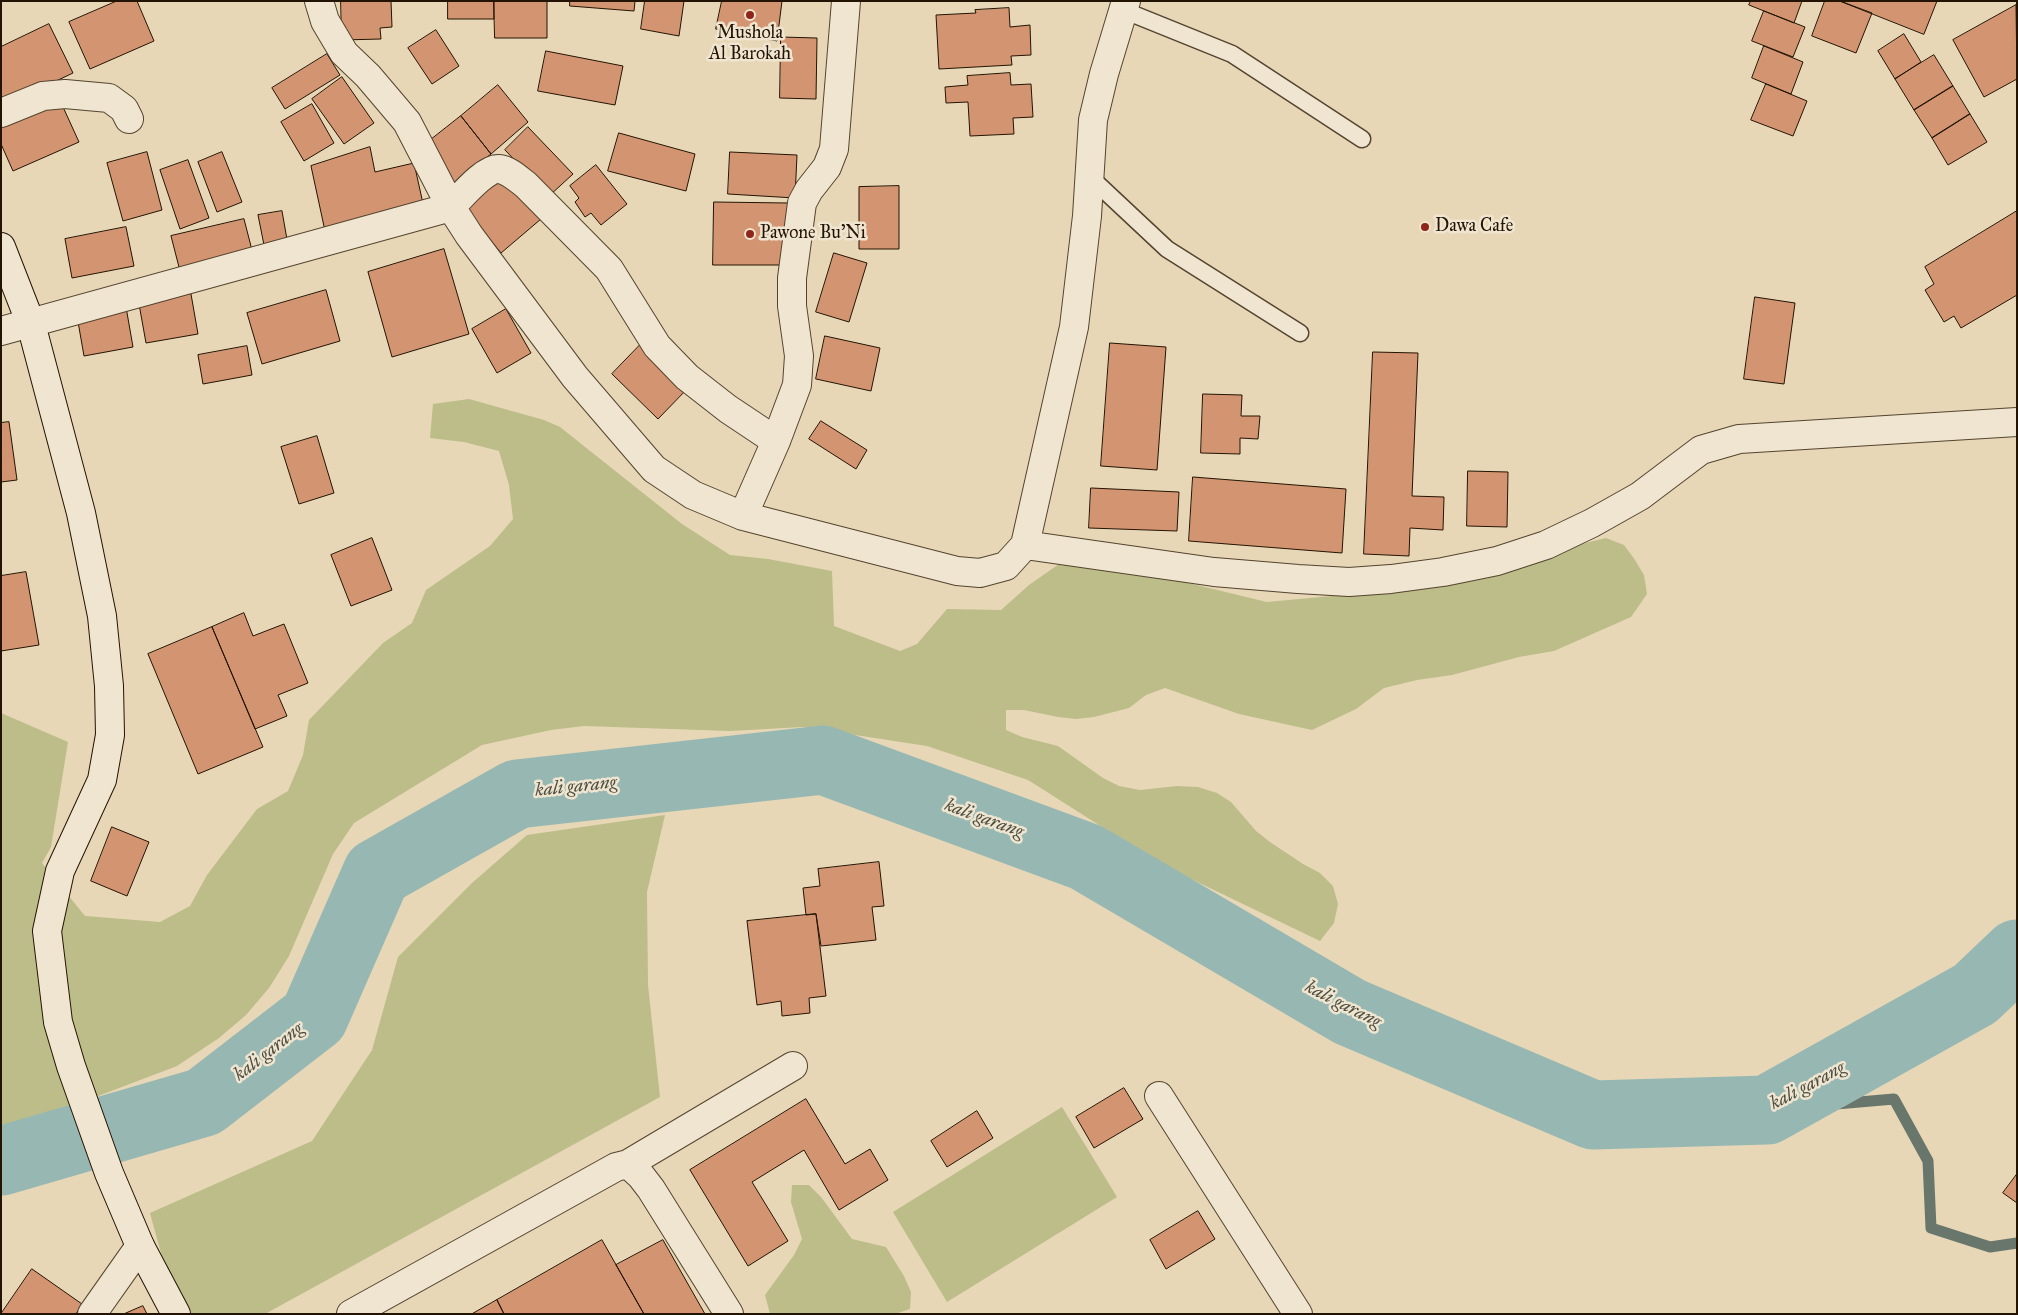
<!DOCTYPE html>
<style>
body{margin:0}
#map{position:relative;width:2018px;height:1315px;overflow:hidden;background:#e7d7b6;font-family:"IM FELL Great Primer",serif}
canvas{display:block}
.frame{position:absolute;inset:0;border:2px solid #231302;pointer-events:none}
</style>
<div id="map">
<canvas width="2018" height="1315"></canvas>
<div class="frame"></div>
</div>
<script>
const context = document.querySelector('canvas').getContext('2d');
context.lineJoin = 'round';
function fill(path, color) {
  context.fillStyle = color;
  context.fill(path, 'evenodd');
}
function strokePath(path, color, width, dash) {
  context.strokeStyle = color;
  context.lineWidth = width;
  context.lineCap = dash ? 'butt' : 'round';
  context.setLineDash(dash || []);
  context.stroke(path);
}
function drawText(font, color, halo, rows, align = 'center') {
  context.font = font + ' "IM FELL Great Primer",serif';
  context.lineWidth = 5;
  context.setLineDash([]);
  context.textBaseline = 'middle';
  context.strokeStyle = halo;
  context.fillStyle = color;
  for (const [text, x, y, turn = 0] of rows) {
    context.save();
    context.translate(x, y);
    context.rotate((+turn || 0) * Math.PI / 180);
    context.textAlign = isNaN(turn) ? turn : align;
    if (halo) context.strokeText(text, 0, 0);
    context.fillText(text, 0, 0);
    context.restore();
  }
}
fill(new Path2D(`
 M469,399L544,420L560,427L682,524L730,555L768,559L832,571L834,626L900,651L917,644L947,609L1001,610L1029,585L1072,555L1267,602L1439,586L1573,546L1606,538L1624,545L1635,560L1644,575L1647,594L1631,617L1554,651L1519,657L1452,675L1417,680L1384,688L1356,709L1312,730L1239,714L1165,688L1146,695L1129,708L1094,717L1076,719L1058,717L1024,710H1006V730L1022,737L1058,746L1103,778L1119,786L1140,790L1177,786L1198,787L1217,793L1231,802L1256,831L1270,842L1303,864L1320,873L1333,886L1338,904L1334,923L1320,941L1162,865L1028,780L927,746L803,727L730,731L584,726L551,730L482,745L354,823L333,854L289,956L269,988L246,1015L219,1038L177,1066L1,1133V713L68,742L51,847L42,863L85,916L160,922L190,906L207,875L257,809L288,791L303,755L309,720L383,643L412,623L426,590L490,546L513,519L509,485L499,451L464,442L430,438L433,404Z
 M665,815L647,892L648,985L660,1097L265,1314H192L171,1290L150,1213L312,1141L372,1050L398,957L472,883L527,835Z
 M1062,1107L1117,1197L947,1302L893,1212Z
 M792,1185H809L821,1197L852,1239L886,1247L904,1276L911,1292L910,1309L895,1314H770L765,1295L794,1255L802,1239L791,1202Z`), '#bcbd89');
strokePath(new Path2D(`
 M1767,1110L1894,1099L1928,1161L1931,1228L1990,1247L2017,1243`), '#69766c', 11);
strokePath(new Path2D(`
 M1,1161L204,1102L314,1017L377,873L517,794L823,760L1086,857L1350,1012L1593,1115L1767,1110L1975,994L2017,954`), '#97b8b2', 69);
const building = new Path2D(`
 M117,1H137L154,41L90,69L69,22Z
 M341,1H391L392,27L380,28L381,39L342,40Z
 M448,1H494V19H448Z
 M494,1H547V38H495Z
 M570,1H635L634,11L570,6Z
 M645,1H684L679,36L641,29Z
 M722,1H782L777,41L716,29Z
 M1751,1H1802L1794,23L1749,5Z
 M1825,1H1840L1872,13L1856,53L1812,36Z
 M1840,1H1937L1924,34Z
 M2016,5L2017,79L1984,97L1953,40Z
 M1009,8L1010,27L1030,25L1031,55L1011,56L1012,65L939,69L936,15L976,13L975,10Z
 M1764,11L1805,27L1793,57L1752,41Z
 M49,24L73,73L1,107V47Z
 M436,30L459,66L432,84L408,48Z
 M1904,34L1921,62L1895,79L1878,51Z
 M781,37L817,38L816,99L780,98Z
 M1764,46L1803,62L1791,94L1752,78Z
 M546,51L623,66L615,105L538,91Z
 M327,54L340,75L285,109L272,88Z
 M1934,55L1953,86L1914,110L1895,79Z
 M1010,73L1011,85L1031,84L1033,117L1013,118L1014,134L970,136L968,102L946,103L945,87L968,85L967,76Z
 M342,77L374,123L344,144L312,99Z
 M1766,84L1807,101L1793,136L1751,120Z
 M498,85L528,122L491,154L461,116Z
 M1953,86L1970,114L1932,138L1914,110Z
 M58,96L79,142L13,171L1,144V121Z
 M312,104L334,143L304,161L281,122Z
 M1970,114L1987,142L1948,165L1932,138Z
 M461,116L491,154L453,184L423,146Z
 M528,127L573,174L549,196L505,150Z
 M619,133L695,154L686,191L608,171Z
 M370,147L375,172L414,163L424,208L325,231L311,166Z
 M147,152L162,210L123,221L107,163Z
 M222,152L242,202L217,212L198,162Z
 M730,152L797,155L795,198L728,194Z
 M188,160L209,218L180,229L160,170Z
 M596,165L627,204L601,225L591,213L585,217L575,202L579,198L570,186Z
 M504,175L541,219L501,253L464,208Z
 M899,186V249H859V187Z
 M714,202L788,203L787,265H713Z
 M282,211L288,245L265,250L258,215Z
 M2017,211V295L1961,328L1954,316L1944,322L1925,290L1934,284L1925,267Z
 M244,219L253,254L180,271L171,236Z
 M126,227L134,266L72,278L65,239Z
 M444,249L469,334L392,357L368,272Z
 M834,253L867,263L849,322L816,312Z
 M326,290L340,341L262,364L247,313Z
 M191,294L198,334L146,343L139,304Z
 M1755,297L1795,303L1784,384L1744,379Z
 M126,307L133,347L84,356L77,316Z
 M506,309L531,353L497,373L472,329Z
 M825,336L880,348L871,391L816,379Z
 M642,343L688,388L658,419L612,374Z
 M1110,343L1166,347L1157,470L1101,466Z
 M247,346L252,375L203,384L198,355Z
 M1373,352L1418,353L1412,496L1444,497L1443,530L1410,528L1409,556L1364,554Z
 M1203,394L1242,395L1241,416H1260L1258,439L1240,438V454L1201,453Z
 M821,421L867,450L856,469L809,439Z
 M9,422L17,480L1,482V423Z
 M317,436L334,493L299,504L281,447Z
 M1468,471L1508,472L1507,527L1467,526Z
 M1193,477L1346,489L1342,553L1189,541Z
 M1091,488L1179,492L1177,531L1089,528Z
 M372,538L392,590L351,606L331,555Z
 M26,572L39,645L1,651V576Z
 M244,613L253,636L284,624L308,683L278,695L287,716L255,729L212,627Z
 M212,627L263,747L198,774L148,654Z
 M112,827L149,842L127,896L91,881Z
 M879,862L884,906L872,907L876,940L821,946L816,914L806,915L803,888L820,886L818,869Z
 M816,914L826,996L809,998L810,1013L782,1016L781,1001L757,1005L747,921Z
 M1124,1088L1143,1119L1094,1148L1076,1117Z
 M806,1099L845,1164L870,1149L888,1180L839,1210L804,1150L752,1182L788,1241L748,1266L690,1170Z
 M977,1111L993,1138L947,1167L931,1141Z
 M2017,1174V1203L2003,1193Z
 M1198,1211L1215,1239L1166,1269L1150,1240Z
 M602,1240L644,1314H504L497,1300Z
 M663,1240L705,1314H644L616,1265Z
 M32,1269L82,1304L76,1314H1Z
 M497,1300L504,1314H472Z
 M143,1306L147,1314H124Z`);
fill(building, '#d39571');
strokePath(building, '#231302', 1);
const lane = new Path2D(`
 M1123,10L1232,54L1362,139
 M1089,176L1167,249L1300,333`);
const street = new Path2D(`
 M319,1L325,21L344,53L368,76L407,122L451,207L469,235L575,377L654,469L693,495L743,516L957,571L980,573L1006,566L1025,545L1074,327L1087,216L1093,120L1104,74L1126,1
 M1,113L43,96L65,94L109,98L124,109L129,119
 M1,331L451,207C461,197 486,167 499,169C509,170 518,179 526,185L609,269L657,346L687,377L728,409L776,441
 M743,516L776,441L797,385L799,356L792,306V278L802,203L809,190L827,167L834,149L846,1
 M1025,545L1214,572L1298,579L1349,582L1391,579L1443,572L1497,561L1546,545L1592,523L1640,496L1701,450L1739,439L2017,422
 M1159,1096L1298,1314
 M628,1164L641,1176L651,1189L729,1314
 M92,1314L140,1246
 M351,1314L616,1167L628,1164L793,1066`);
const secondary = new Path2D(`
 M1,247L31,324L81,513L102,616L109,686L110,735L102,780L60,871L47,931L58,1022L71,1066L109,1173L140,1246L176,1314`);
strokePath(lane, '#54442f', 19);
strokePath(street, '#54442f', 30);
strokePath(secondary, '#231302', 30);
strokePath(lane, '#efe5d0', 16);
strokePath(street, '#efe5d0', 28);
strokePath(secondary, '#efe5d0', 28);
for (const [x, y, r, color] of [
 [750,15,5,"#8f2418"],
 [1425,227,5,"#8f2418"],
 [750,234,5,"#8f2418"]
]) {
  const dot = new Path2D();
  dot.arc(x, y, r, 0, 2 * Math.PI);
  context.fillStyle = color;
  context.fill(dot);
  strokePath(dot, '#efe5d0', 2);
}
drawText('18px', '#231302', '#efe5d0', [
 ["Mushola",750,34,"center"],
 ["Al Barokah",750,55,"center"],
 ["Dawa Cafe",1435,227],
 ["Pawone Bu'Ni",760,234]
], 'left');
drawText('italic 19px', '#4c4d40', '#efe5d0', [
 ["kali garang",576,787,-6],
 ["kali garang",984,819,20],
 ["kali garang",1343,1005,27],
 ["kali garang",269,1052,-38],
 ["kali garang",1808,1086,-28]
]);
</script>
